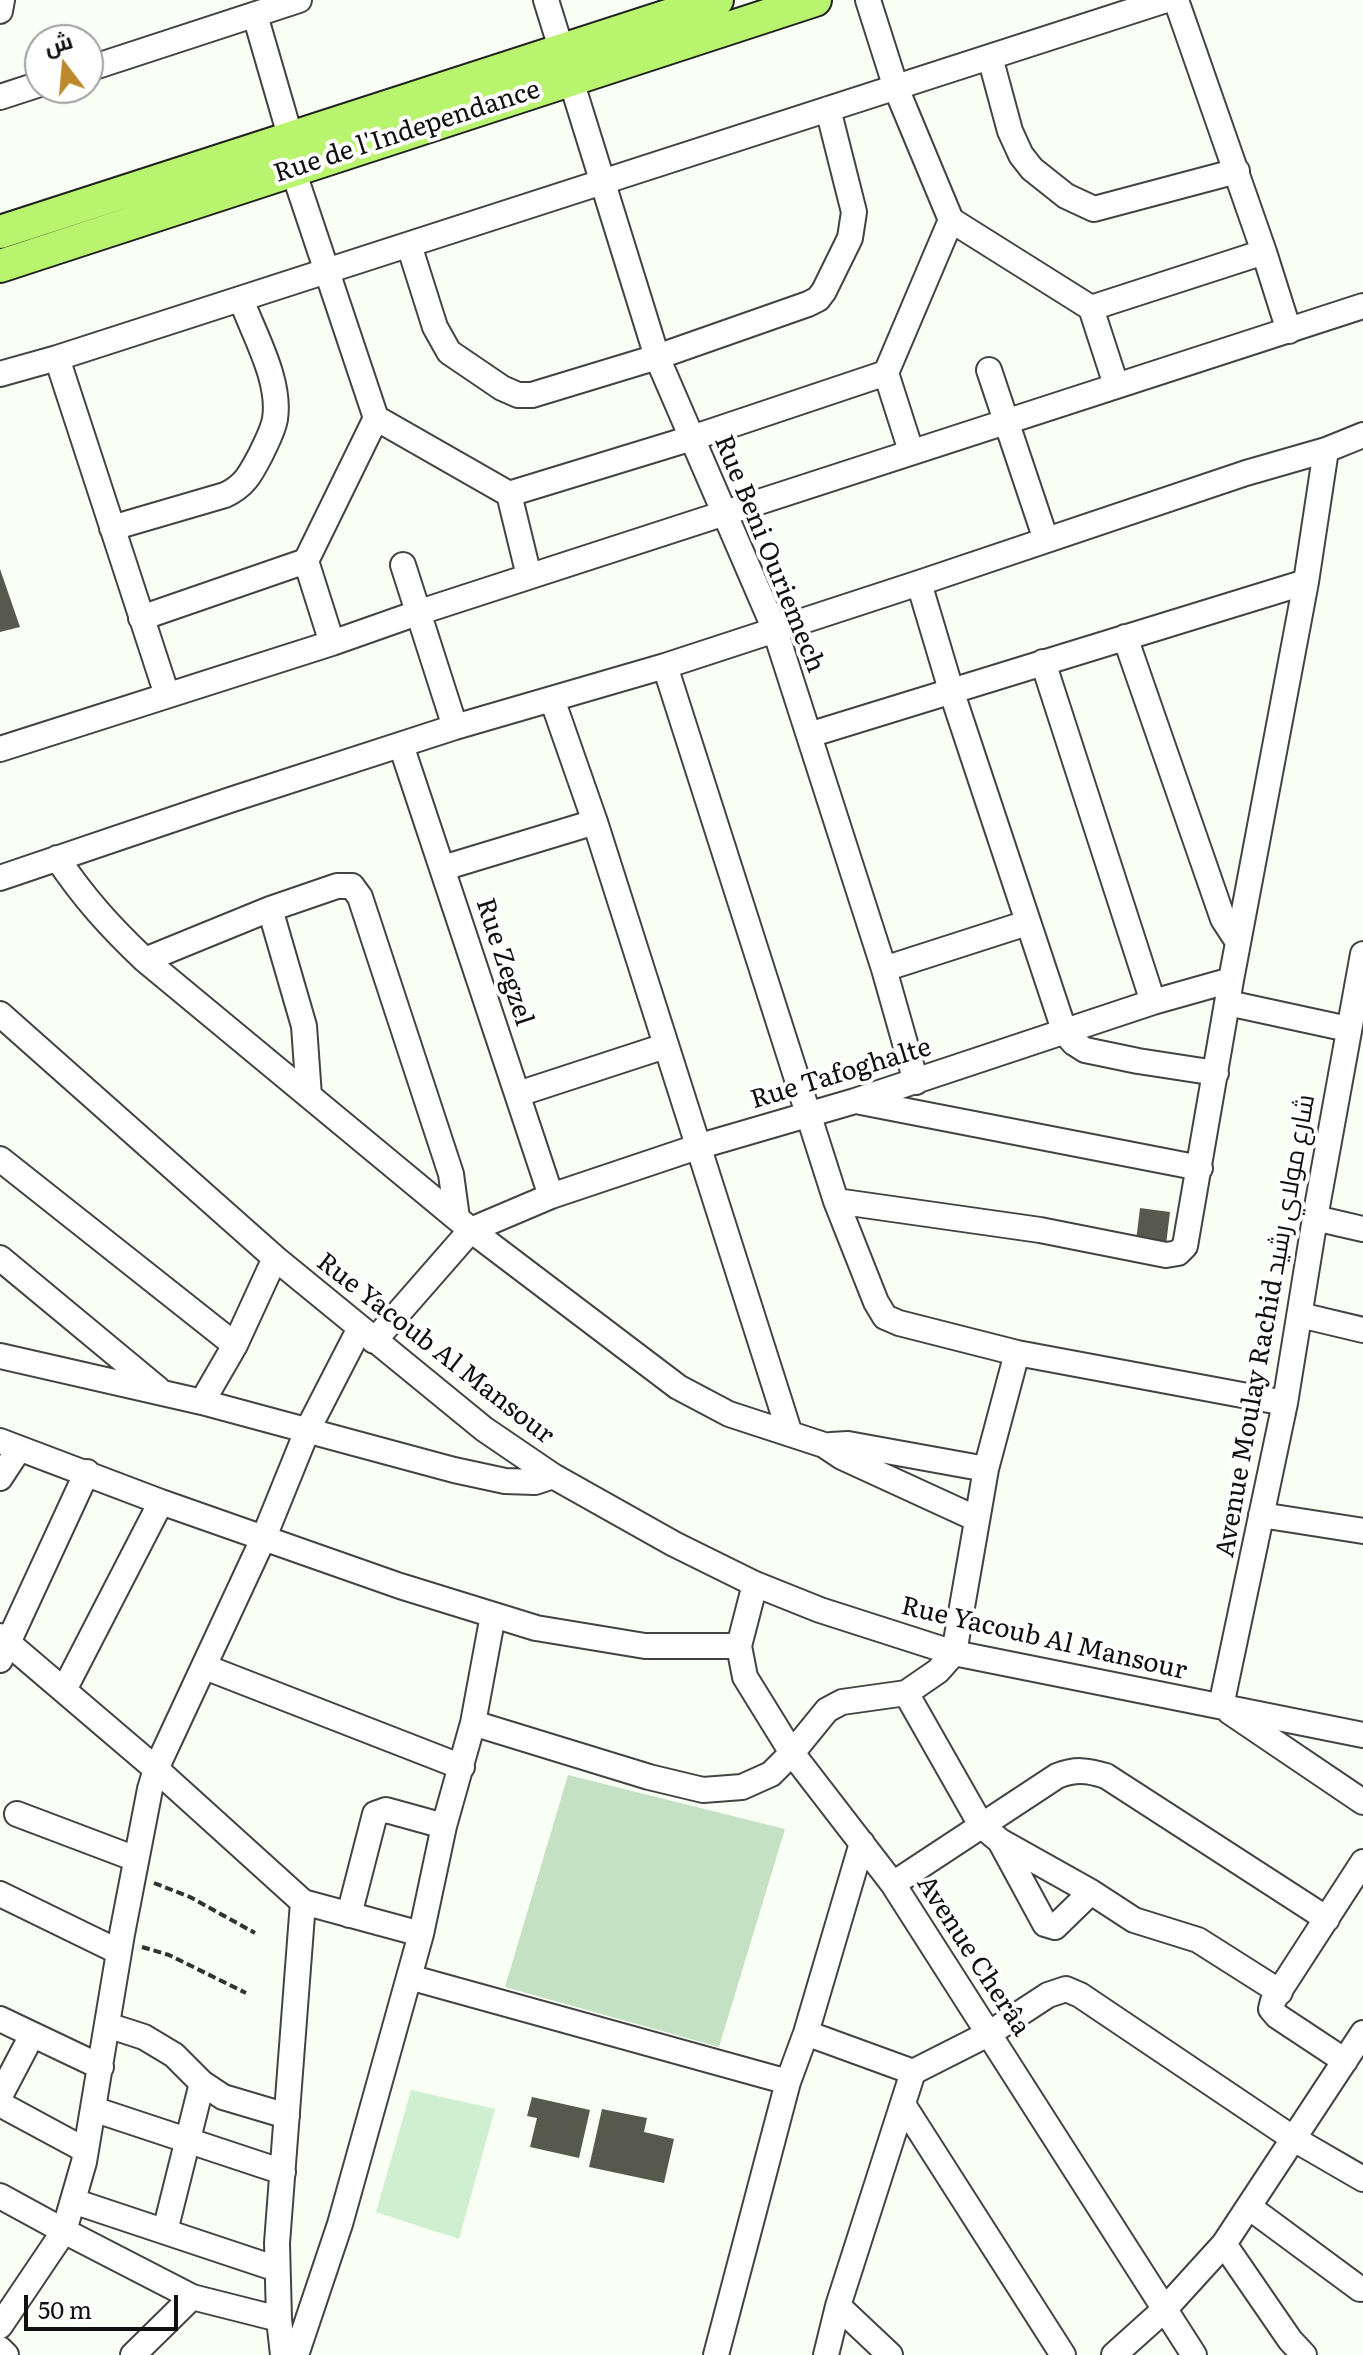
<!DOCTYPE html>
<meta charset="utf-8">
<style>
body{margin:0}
#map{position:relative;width:1363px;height:2355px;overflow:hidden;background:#f9fff4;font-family:Literata,Cairo,serif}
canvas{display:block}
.north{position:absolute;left:24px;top:24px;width:80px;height:80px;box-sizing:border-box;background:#fff;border:2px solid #9f9f9f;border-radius:50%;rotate:344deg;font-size:22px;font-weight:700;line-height:32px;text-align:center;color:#101010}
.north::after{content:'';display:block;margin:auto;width:28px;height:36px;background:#bd882c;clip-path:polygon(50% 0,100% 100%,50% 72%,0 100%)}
.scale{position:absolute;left:24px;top:2295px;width:154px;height:36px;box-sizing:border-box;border:4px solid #101010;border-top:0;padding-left:10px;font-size:24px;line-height:28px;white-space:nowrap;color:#101010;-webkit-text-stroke:6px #fff;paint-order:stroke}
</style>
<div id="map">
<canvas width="1363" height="2355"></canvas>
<div class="north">ش</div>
<div class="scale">50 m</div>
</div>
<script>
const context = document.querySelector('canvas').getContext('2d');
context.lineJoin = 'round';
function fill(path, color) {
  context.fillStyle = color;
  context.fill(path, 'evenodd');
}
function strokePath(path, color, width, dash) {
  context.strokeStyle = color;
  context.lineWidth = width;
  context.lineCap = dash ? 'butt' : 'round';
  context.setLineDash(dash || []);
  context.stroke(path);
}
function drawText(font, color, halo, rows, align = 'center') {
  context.font = font + ' Literata,Cairo,serif';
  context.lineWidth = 8;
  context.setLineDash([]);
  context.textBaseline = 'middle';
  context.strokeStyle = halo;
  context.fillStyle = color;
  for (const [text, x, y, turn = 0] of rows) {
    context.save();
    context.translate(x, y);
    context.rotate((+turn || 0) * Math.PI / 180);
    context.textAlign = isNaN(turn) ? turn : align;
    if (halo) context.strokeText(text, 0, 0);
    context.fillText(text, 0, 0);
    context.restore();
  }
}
fill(new Path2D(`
 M568,1775L785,1829L719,2047L505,1987Z`), '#c4e1c4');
fill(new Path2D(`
 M411,2090L495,2109L459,2239L376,2212Z`), '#cff0d0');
fill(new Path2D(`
 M0,569L20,627L0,632Z
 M1140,1208L1170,1212L1166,1245L1136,1241Z
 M532,2097L590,2110L579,2158L530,2147L537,2118L527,2116Z
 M602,2109L647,2118L644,2132L674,2139L664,2183L589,2167Z`), '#58594d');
const minor = new Path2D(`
 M546,0L657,357L775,630L884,969L916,1082
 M868,0L896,88L951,220
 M1176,0L1264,252L1289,331
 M0,11L2,0
 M255,15L291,139
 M990,57L1010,131L1021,155L1032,169L1066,196L1094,209L1237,171
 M88,69L299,0
 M0,97L40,84
 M293,170L376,418
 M409,245L435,327L449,352L502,388L518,395H532L657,357L808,304L818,299L824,291L850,238L854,212L828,109
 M1091,308L1264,252
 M57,358L167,695
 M989,370L1046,540
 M0,374L57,358L1166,0
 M911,451L886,373L951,220L1091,308L1116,385
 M509,494L692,438L886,373
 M112,528L225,495C245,486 251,473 261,454C266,443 273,431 275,419C281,380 254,335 241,299
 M403,565L455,727
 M919,583L951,690L1065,1033L1074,1043L1085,1050L1138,1061L1216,1073
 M141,618L306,561
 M1125,637L1223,919L1238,942
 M332,643L306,561L376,418L509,494L529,576
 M1043,662L1153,1002
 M665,666L836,1201L876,1302L885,1317L899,1323L1017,1353L1285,1403
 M552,699L595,822L789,1431
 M809,735L1306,582
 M401,745L551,1196
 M0,749L332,643L420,612L1363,306
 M57,858C84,898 110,927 145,960L471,1230L678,1387L729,1414L824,1445L842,1457L977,1519
 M443,868L595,822
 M0,878L230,800L455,727L665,666L919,583L1246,473L1326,450L1363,435
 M270,909L304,1026L309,1096
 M145,960L270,909L337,886H352L360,897L451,1174L457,1218
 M884,969L1027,923
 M1228,1003L1348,1029
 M0,1014L275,1258L484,1429L553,1476L674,1544L755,1584L820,1610L954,1653L1363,1735
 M518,1094L665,1046
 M861,1102L1200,1168
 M0,1159L235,1345
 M836,1201L1040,1230L1166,1255L1178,1253L1185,1246L1231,980L1306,582L1326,450
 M1315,1218L1363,1229
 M0,1258L158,1389
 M1300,1315L1363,1330
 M374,1341L471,1230L551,1196L697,1147L855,1101L1153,1002L1231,980
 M0,1356L202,1402L454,1470L505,1481L535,1482L553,1476
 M202,1402L235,1345L275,1258
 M0,1441L161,1502L400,1586L536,1628L645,1646H739
 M831,1445L848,1444L986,1469
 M0,1478L19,1449
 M1261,1515L1363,1531
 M755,1584L739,1646L745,1677L792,1753L893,1884L1194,2355
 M0,1636L156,1769L303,1902L421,1934
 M0,1660L87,1472
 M205,1667L462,1767
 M64,1690L161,1502
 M906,1693L981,1825L1000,1841L1091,1892L1134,1920L1198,1940L1280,1992
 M1221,1706L1285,1403L1315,1218L1363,954
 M1230,1712L1363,1802
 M473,1723L649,1777L703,1790L742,1787L771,1774L792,1753L827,1710L842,1702L906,1693L938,1671L954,1653L986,1469L1017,1353
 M17,1814L136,1859
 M1000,1841L1045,1924L1055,1927L1091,1892
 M893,1884L1057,1776C1075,1769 1087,1770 1106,1776L1327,1919
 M0,1894L119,1952
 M349,1915L375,1814L386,1810L444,1826
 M409,1977L788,2082
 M0,2019L101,2067
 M107,2025L144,2037L174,2055L202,2083L223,2097L287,2116
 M806,2033L913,2072
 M1345,2061L1277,2016L1271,2009L1273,2001L1363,1862
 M0,2096L32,2035
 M0,2104L85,2150
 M904,2106L1063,2355
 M93,2109L283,2172
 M0,2196L64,2231L0,2326
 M73,2201L277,2269
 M1249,2207L1360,2289
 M165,2231L202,2083
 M1224,2244L1290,2340L1304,2355
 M838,2306L890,2355
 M279,2319L192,2297L64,2231L84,2162L122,1934L150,1789L156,1769L264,1537L307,1431L360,1328
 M0,2349L6,2355
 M133,2355L192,2297
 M283,2355L279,2319L277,2243L303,1902
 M296,2355L340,2224L421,1934L444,1826L473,1723L493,1615
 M716,2355L788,2082L806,2033L862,1843
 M826,2355L838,2306L913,2072L990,2033L1048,1995L1066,1989L1080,1995L1294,2139L1363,2179
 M1114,2355L1164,2310L1224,2244L1363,2033`);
const major = new Path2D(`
 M0,232L717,0
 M0,266L815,0`);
strokePath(minor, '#434343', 28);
strokePath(major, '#212121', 36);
strokePath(new Path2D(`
 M154,1883L190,1897L255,1933
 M142,1947L169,1955L246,1993`), '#323232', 4, [8, 4]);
strokePath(minor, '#fff', 24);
strokePath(major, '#b9f46f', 32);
drawText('26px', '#101010', '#fff', [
 ["Rue de l'Independance",407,132,-18],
 ["Rue Beni Ouriemech",769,554,68],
 ["Rue Zegzel",504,962,72],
 ["Rue Tafoghalte",841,1074,-17],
 ["Avenue Moulay Rachid شارع مولاي رشيد",1266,1326,-80],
 ["Rue Yacoub Al Mansour",435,1349,38],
 ["Rue Yacoub Al Mansour",1044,1639,13],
 ["Avenue Cherâa",973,1956,57]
]);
</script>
